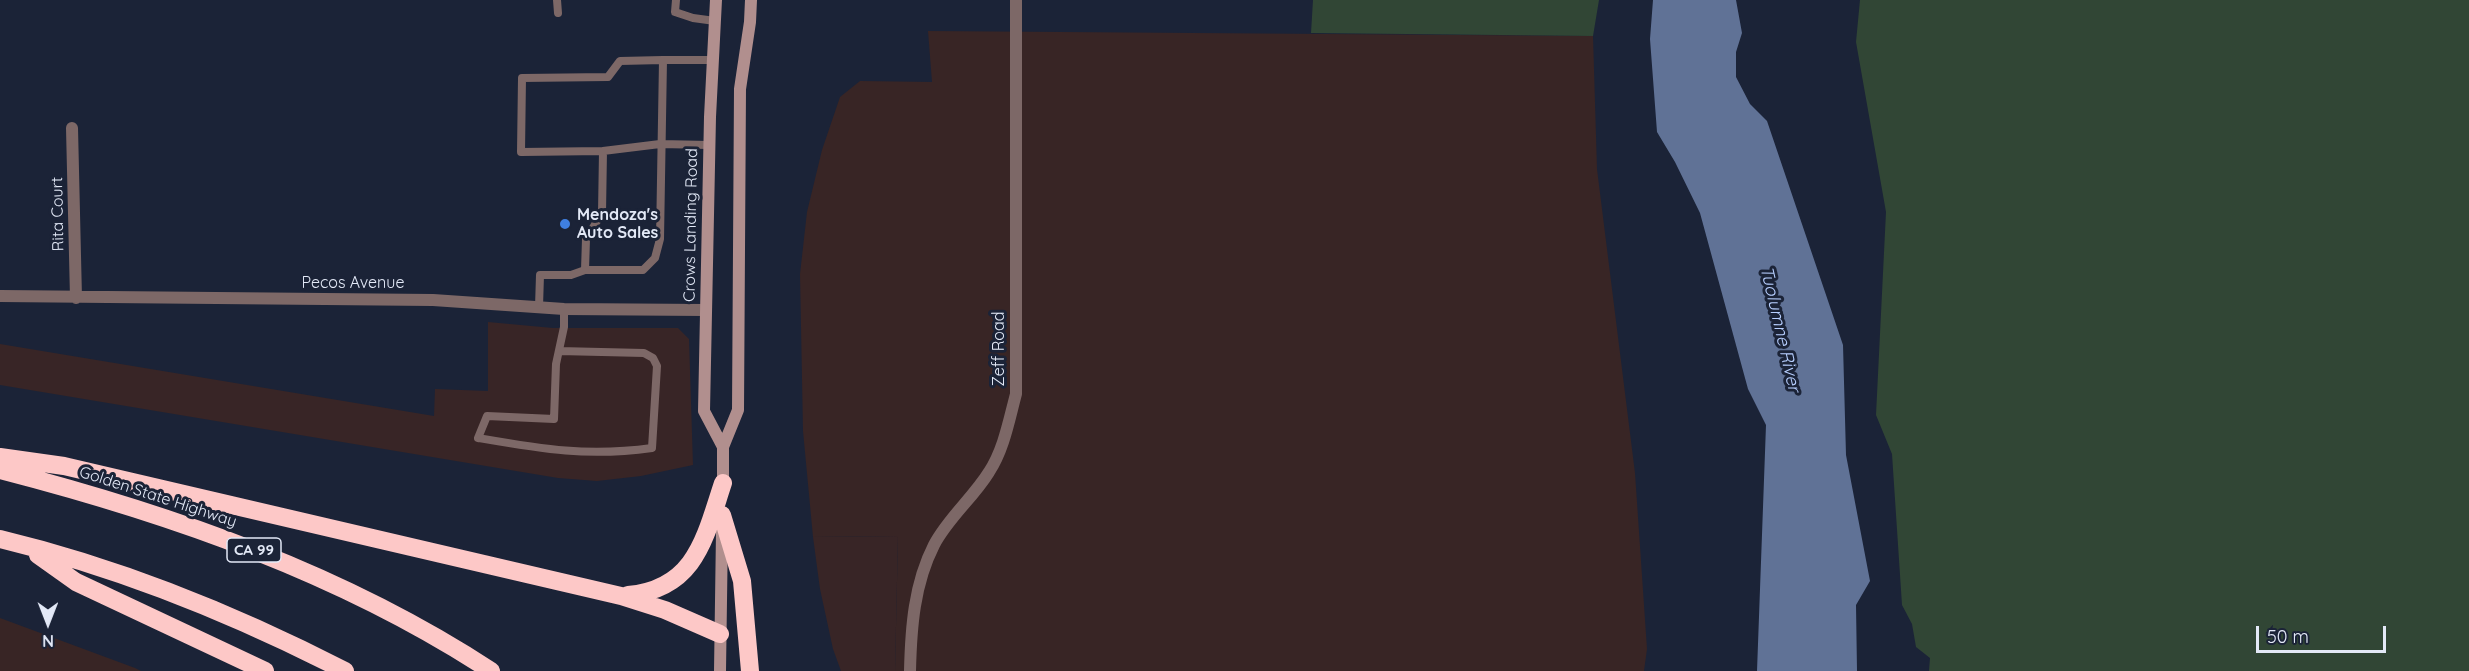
<!DOCTYPE html>
<style>
body{margin:0}
#map{position:relative;width:2469px;height:671px;overflow:hidden;background:#1b2337;font-family:Quicksand,sans-serif}
canvas{display:block}
.north{position:absolute;left:18px;top:593px;width:60px;height:60px;-webkit-text-stroke:4px #1b2337;paint-order:stroke;rotate:180deg;font-size:16px;font-weight:700;line-height:24px;text-align:center;color:#e3e9f7}
.north::after{content:'';display:block;margin:auto;width:21px;height:27px;background:#e3e9f7;clip-path:polygon(50% 0,100% 100%,50% 72%,0 100%)}
.scale{position:absolute;left:2256px;top:626px;width:130px;height:27px;box-sizing:border-box;border:3px solid #e3e9f7;border-top:0;padding-left:8px;font-size:18px;line-height:21px;white-space:nowrap;color:#e3e9f7;-webkit-text-stroke:4px #1b2337;paint-order:stroke}
</style>
<div id="map">
<canvas width="2469" height="671"></canvas>
<div class="north">N</div>
<div class="scale">50 m</div>
</div>
<script>
const context = document.querySelector('canvas').getContext('2d');
context.lineJoin = 'round';
function fill(path, color) {
  context.fillStyle = color;
  context.fill(path, 'evenodd');
}
function strokePath(path, color, width, dash) {
  context.strokeStyle = color;
  context.lineWidth = width;
  context.lineCap = dash ? 'butt' : 'round';
  context.setLineDash(dash || []);
  context.stroke(path);
}
function drawText(font, color, halo, rows, align = 'center') {
  context.font = font + ' Quicksand,sans-serif';
  context.lineWidth = 6;
  context.setLineDash([]);
  context.textBaseline = 'middle';
  context.strokeStyle = halo;
  context.fillStyle = color;
  for (const [text, x, y, turn = 0] of rows) {
    context.save();
    context.translate(x, y);
    context.rotate((+turn || 0) * Math.PI / 180);
    context.textAlign = isNaN(turn) ? turn : align;
    if (halo) context.strokeText(text, 0, 0);
    context.fillText(text, 0, 0);
    context.restore();
  }
}
fill(new Path2D(`
 M488,322L553,328H678L689,339L693,465L641,476L597,481L558,478L0,385V344L434,416L435,389L488,391Z
 M898,536L895,671H841L833,649L820,589L813,537Z`), '#382526');
fill(new Path2D(`
 M928,31L1593,36L1597,169L1635,473L1647,649L1644,671H895L898,536L813,537L803,431L800,274L807,212L822,150L840,97L860,81L932,82Z
 M0,618L135,668L141,671H0Z`), '#382525');
fill(new Path2D(`
 M1313,0H1599L1593,36L1311,33Z
 M1860,0H2469V671H1929L1930,658L1916,647L1912,624L1902,605L1892,454L1876,415L1886,212L1856,42Z`), '#314635');
fill(new Path2D(`
 M1653,0H1736L1742,33L1736,52V77L1750,104L1767,121L1843,345L1846,455L1870,581L1856,605L1857,671H1757L1766,425L1748,389L1700,213L1675,162L1657,132L1650,39Z`), '#607296');
strokePath(new Path2D(`
 M557,0L558,13
 M676,0L675,12L693,18L715,21
 M663,60H713
 M603,151L660,144L709,145
 M539,307L540,275H571L585,270L586,239L602,213L603,151L521,152L522,78L608,77L620,61L663,60L660,239L655,258L643,270H585
 M559,351L644,353L653,358L657,366L652,448C587,457 542,449 478,438L487,416L554,419L556,364L564,327V309`), '#7d6867', 8);
strokePath(new Path2D(`
 M72,128L76,298
 M0,296L433,300L564,309L705,310
 M910,671C911,628 914,584 934,545C948,518 973,498 989,472C1004,449 1009,420 1016,394V0`), '#7d6867', 12);
strokePath(new Path2D(`
 M716,0L710,117L704,411L723,447
 M723,490V447L738,410L740,89L750,22L751,0
 M720,671L722,531`), '#b18f8e', 12);
strokePath(new Path2D(`
 M0,457L64,466L621,596L665,610L720,634
 M0,470C171,514 343,574 491,671
 M722,515L742,581L750,671
 M0,539C121,568 234,614 345,671
 M38,555L76,582L265,671
 M628,595C696,589 705,537 723,483`), '#fdc8c7', 18);
for (const [x, y, r, color] of [
 [565,224,6,"#3f7fe0"]
]) {
  const dot = new Path2D();
  dot.arc(x, y, r, 0, 2 * Math.PI);
  context.fillStyle = color;
  context.fill(dot);
  strokePath(dot, '#1b2337', 2);
}
for (const [x, y, w] of [
 [254,550,54]
]) {
  const box = new Path2D();
  box.roundRect(x - w / 2, y - 12, w, 24, 4.5);
  context.fillStyle = '#1b2337';
  context.fill(box);
  strokePath(box, '#e3e9f7', 1.5);
}
drawText('bold 15px', '#e3e9f7', null, [
 ["CA 99",254,550]
]);
drawText('16px', '#e3e9f7', '#1b2337', [
 ["Rita Court",58,214,-91],
 ["Crows Landing Road",691,225,-89],
 ["Pecos Avenue",353,283],
 ["Zeff Road",999,349,-90],
 ["Golden State Highway",158,497,18]
]);
drawText('bold 16px', '#e3e9f7', '#1b2337', [
 ["Mendoza's",577,215],
 ["Auto Sales",577,233]
], 'left');
drawText('italic 18px', '#b7cfff', '#1b2337', [
 ["Tuolumne River",1780,329,77]
]);
</script>
